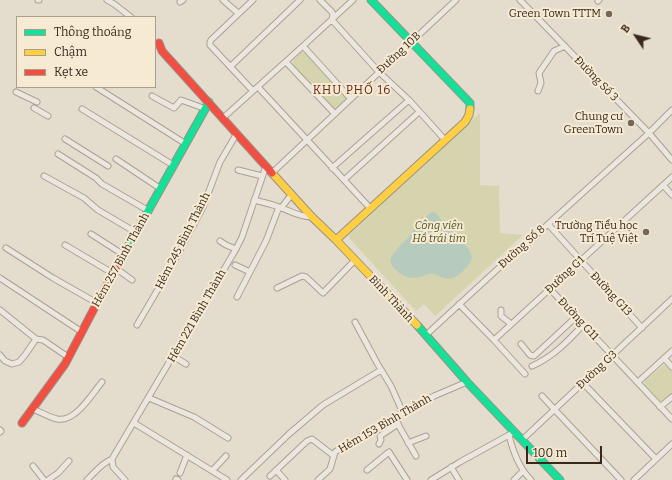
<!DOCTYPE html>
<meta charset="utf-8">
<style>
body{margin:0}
#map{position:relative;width:672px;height:480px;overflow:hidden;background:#e4dccc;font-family:Bitter,serif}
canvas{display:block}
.legend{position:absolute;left:16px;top:16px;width:140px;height:72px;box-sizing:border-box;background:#f6ead2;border:1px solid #aa9d8a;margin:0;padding:5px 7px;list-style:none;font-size:12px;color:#39291d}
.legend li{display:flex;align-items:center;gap:8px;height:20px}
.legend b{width:20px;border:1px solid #aa9d8a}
.north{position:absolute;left:616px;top:16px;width:40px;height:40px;-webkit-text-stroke:3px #f6ead2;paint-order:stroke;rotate:305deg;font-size:11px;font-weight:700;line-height:16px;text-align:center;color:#39291d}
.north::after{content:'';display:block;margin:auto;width:14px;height:18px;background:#39291d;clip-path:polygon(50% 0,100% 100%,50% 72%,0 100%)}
.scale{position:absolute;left:526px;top:446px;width:76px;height:18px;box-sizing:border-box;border:2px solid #39291d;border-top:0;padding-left:5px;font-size:12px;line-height:14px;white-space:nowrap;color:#39291d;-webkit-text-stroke:3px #f6ead2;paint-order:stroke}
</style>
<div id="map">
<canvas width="672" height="480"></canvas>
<ul class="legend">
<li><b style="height:5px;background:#16e098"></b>Thông thoáng</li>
<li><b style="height:5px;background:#ffcf43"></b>Chậm</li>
<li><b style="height:5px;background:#f24e42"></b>Kẹt xe</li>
</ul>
<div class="north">B</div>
<div class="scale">100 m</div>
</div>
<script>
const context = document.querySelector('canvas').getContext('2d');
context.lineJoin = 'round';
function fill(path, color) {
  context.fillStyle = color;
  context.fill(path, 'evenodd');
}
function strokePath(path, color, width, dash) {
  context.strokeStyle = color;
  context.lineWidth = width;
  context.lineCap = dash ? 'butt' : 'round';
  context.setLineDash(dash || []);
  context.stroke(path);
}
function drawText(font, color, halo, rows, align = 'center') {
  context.font = font + ' Bitter,serif';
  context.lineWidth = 4;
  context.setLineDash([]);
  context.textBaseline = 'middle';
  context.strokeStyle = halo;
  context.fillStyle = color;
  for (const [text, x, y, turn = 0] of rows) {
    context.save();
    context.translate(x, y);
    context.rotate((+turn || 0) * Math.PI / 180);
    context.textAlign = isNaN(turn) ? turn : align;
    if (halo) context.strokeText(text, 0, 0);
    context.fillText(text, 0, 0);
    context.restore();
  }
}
fill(new Path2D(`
 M301,52L306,53L346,97L347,100L337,110L333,109L293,65V60Z
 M480,113V185L499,186L500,233L523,235L435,316L424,304L416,311L350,239L349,235Z
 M664,365H667L672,369V394L663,401H659L644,386L645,380Z`), '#d5d4ae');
fill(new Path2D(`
 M432,212L436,213L447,227L468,248L472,256C472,261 469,265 465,269C458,277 451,281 441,277C437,275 434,273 429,274C424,275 420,278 414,278C406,279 388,268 391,258C394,251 402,244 407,239C414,230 423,218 432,212Z`), '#b7cabe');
const street = new Path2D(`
 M38,0H39
 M107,0L114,4L131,17
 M223,0L238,13
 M253,0L211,40L210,42V45L253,91
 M320,0L332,12L333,14L332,20L379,72L409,100L445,140
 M520,0L649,133L672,160
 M598,1L599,0
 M180,2L183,0
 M303,46L351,99
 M286,62L335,114
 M231,66L300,0
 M96,87L186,144
 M258,87L370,208
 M538,91L541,83L539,73L554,51L565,46
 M16,92L37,102
 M152,96L174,108L181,100L206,109
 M34,108L48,116
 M82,109L173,165
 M223,118L303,46L353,0
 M65,139L108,166
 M58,154L96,178L102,184L149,211
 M116,159L161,189
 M332,168L409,100
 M238,170L262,176
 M273,172L456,0
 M44,176L84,198L98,210L137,233
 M344,180L419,112
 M663,185L672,195
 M254,200C262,202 271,204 279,207C290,211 300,217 312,217
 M281,208L292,194
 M548,224L642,328
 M91,234L124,255
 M220,241L226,245L236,249
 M65,245L114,274
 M6,248L53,278L97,303
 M235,265L250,272L266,241L279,207
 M117,269L132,280
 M0,278L82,332
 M277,288L302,276L306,277L323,293L355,260
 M550,289L672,419
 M237,297L250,272
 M459,304L494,340L525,374
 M0,310L36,339L43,340L46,342L68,357
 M501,310V316L511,324
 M355,322L377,363L391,386L403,413
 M137,325L171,267L203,207L220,162L237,133
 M426,335L502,265L524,247L536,235L649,133L672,110
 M494,340L672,177
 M521,344L530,355L534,356L576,317
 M0,355L5,361L12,364L19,362L25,355L36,339
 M173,356L186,364
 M664,358L672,367
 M532,366C553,357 568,341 583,325
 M638,382L672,351
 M583,383L656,459
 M542,396L555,410L621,480
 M149,398L194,417L228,438
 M660,407L672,397
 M33,409C40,412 49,417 57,419C75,423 92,394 102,382
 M395,417L400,428L416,456
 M134,423L227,480
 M0,430L1,431L0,432
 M512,433L509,435C513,452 519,468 531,480
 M522,440L672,299
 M408,443L426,436
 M379,444L381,440L380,436L398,424
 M112,459L236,249L242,237L266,166
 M112,459L113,467L125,480
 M33,466L44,480
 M451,467L459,480
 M276,470L285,480
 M367,470L389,452L407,480
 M212,471L226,456
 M180,473L187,455
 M270,476L307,441L312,439L334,456
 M176,479L178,480
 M48,480L58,473L69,461
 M87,480C95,472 102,463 112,459
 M241,480L289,434L323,405L381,370
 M318,480L330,469L335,452L338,450L391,419L434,396L467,382
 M431,480L460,462L509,435
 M514,480L523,471
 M634,480L672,444`);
const fast = new Path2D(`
 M371,0L470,103V109
 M120,261L209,102
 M417,325L467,382L560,480`);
const slow = new Path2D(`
 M272,173L312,217L336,240L417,325
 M336,240L465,122L469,115L470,109`);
const jam = new Path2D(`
 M159,43L162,51L272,173
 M22,423L65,364L97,303L120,261`);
strokePath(street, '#aaa195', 7);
strokePath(fast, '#999185', 9);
strokePath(slow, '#999185', 9);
strokePath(jam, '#999185', 9);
strokePath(street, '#ece7de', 5);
strokePath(fast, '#16e098', 7);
strokePath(slow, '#ffcf43', 7);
strokePath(jam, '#f24e42', 7);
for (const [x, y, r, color] of [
 [609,14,4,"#75685a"],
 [631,123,4,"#75685a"],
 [646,232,4,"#75685a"]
]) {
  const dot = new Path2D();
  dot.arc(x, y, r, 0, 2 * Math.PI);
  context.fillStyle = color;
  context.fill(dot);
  strokePath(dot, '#f6ead2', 1.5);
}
drawText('11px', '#39291d', '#f6ead2', [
 ["Green Town TTTM",601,14],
 ["Chung cư",623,117],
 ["GreenTown",623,130],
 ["Trường Tiểu học",638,226],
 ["Trí Tuệ Việt",638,239]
], 'right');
drawText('11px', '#39291d', '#f6ead2', [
 ["Đường 10B",399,53,-43],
 ["Đường Số 3",596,79,46],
 ["Hẻm 245 Bình Thành",183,241,-63],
 ["Đường Số 8",522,247,-42],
 ["Hẻm 257 Bình Thành",121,260,-61],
 ["Đường G1",565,275,-43],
 ["Đường G13",611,294,47],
 ["Bình Thành",391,299,47],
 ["Hẻm 221 Bình Thành",197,316,-60],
 ["Đường G11",578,319,47],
 ["Đường G3",597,370,-43],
 ["Hẻm 153 Bình Thành",385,424,-30]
]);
drawText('italic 11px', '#4b5623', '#f6ead2', [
 ["Công viên",439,226],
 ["Hồ trái tim",439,239]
]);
context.letterSpacing = '1px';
drawText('12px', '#67281b', '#f6ead2', [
 ["KHU PHỐ 16",352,91]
]);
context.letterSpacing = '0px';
</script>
